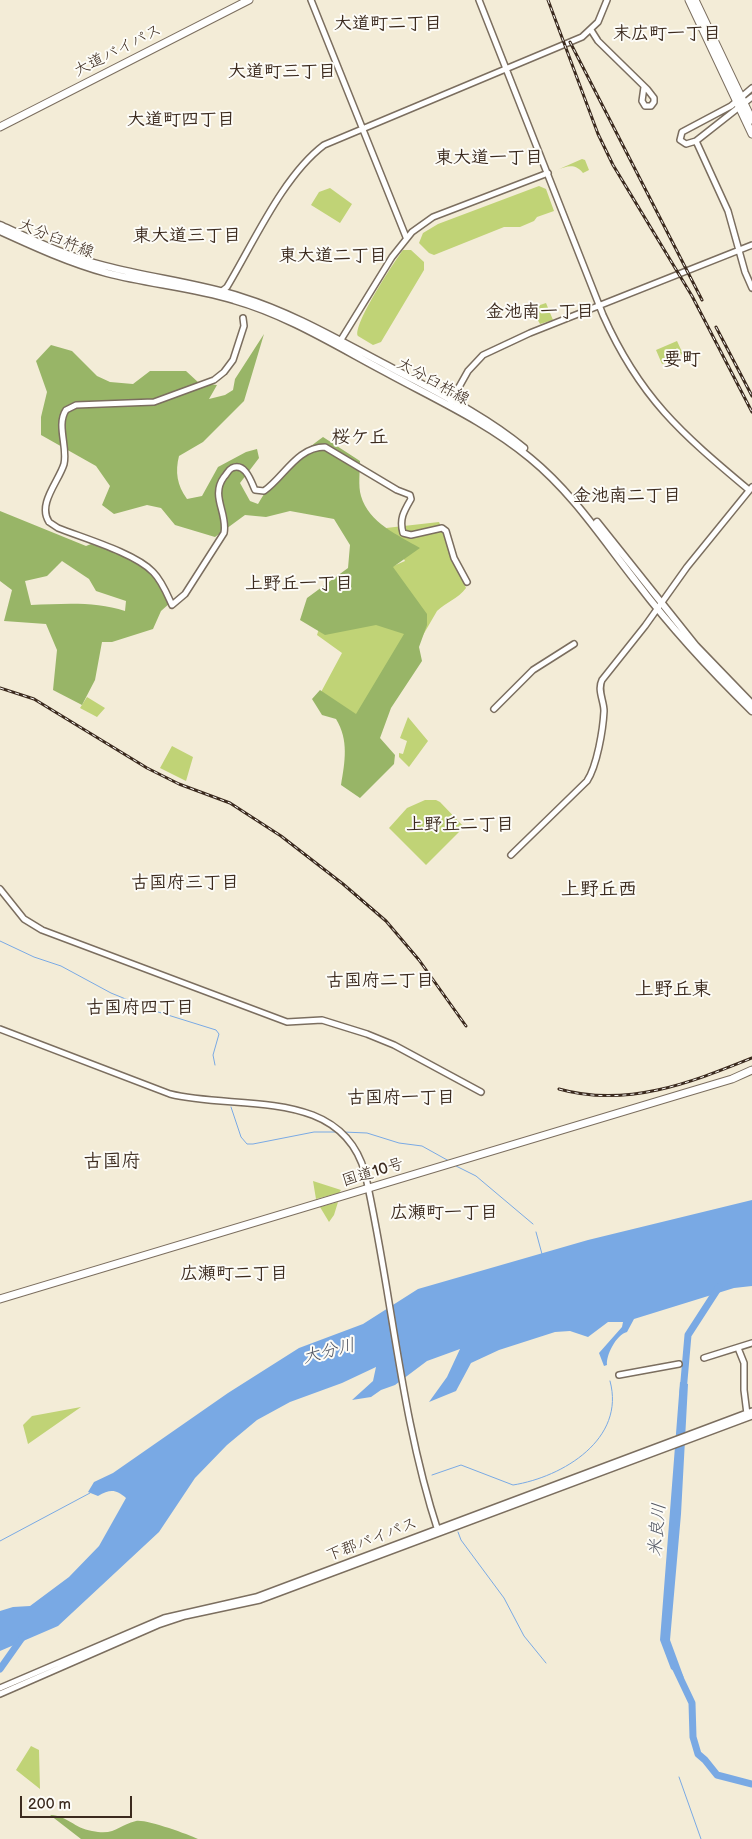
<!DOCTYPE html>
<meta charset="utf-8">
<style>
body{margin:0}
#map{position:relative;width:752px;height:1839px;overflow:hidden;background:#f3ecd7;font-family:"Balsamiq Sans",sans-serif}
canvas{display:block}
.scale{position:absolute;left:20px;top:1796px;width:112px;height:22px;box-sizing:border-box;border:2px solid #3b2a1e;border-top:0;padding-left:6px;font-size:15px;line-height:18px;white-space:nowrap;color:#3b2a1e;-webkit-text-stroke:4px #fdfcf7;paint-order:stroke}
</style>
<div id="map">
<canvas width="752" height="1839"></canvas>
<div class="scale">200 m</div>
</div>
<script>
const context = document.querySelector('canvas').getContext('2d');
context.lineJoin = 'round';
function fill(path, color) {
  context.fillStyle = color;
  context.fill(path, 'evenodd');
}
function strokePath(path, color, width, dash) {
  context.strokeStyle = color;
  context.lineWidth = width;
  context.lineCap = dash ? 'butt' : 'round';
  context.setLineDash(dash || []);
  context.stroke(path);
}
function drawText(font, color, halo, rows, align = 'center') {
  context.font = font + ' "Balsamiq Sans","Klee One",sans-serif';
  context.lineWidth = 4;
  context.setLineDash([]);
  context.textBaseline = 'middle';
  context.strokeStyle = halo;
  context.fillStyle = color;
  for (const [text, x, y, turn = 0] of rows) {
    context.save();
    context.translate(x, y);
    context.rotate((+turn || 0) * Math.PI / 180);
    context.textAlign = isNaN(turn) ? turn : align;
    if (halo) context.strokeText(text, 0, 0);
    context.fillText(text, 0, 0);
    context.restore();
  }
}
fill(new Path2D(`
 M582,159L585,160L589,170L583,173C575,163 567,166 557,170Z
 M539,186L546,189L554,211L537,217L534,221L520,227H504L434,255L429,253L419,243L423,233L438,224Z
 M330,188L352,204L340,223L311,205L319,192Z
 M403,250H411L424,262V270L381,342L373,345L358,336C352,326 394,262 403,250Z
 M546,303L553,320L540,324L531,308Z
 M677,341L683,354L664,359L665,363L662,364L656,350Z
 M439,522L466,588C458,599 446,602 437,611L369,728L320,694L342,653L317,635L330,593L405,561L386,528Z
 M87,697L105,708L97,717L80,708Z
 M408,717L428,741L409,767L399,757V753L403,754L407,741L400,738Z
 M172,746L193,757L186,781L160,768Z
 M425,800H436L440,802L464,827L426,865L389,828L407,808Z
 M313,1181L341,1190L339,1193L316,1199Z
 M338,1202L334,1215L329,1222L320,1207Z
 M81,1407L28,1444L23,1425L32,1416Z
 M31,1746L39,1750L40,1789L16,1770Z`), '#c0d376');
fill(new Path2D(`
 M264,334L244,401L203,442L179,456C175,472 177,485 187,499L202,496L218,467L246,452L257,449L259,458L240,483L250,501L258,504C277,472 293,459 323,437L360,461C360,471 358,486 361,496C369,523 398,535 420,548L393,567L427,614V625L419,647L422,661L391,708L380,738L395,755L394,764L360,798L341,785C345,762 349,740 336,719L322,715L312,699L320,690L356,714L404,634L376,625L325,635L300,620L307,598L348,568L350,545L334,519L290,511L266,517L245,515L215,537L175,525L161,508L147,505L114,514L102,505L110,486L96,466L41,435V417L47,392L36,361L51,345L72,351L97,376L110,382L133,384L150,371H186L199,383L217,385L209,399L225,395L233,390L235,379Z
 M0,511L86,546L91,544C135,560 147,560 170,603L161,611L153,629L112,642H102L95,680L82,705L53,690L57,650L46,624L4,621L12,590L0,581ZM62,561L89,579L96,591L126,601L125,611C95,601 62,604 31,605L25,581L47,576Z
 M50,1815C68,1816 74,1828 92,1831C116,1836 118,1825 136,1821C146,1819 187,1834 198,1839H81Z`), '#98b567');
fill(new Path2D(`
 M752,1200V1286L734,1288L634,1319L627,1332C616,1335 606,1355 607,1365L604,1366L599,1353L622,1327L623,1322H608L588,1337L570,1331L555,1332L499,1350L471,1363L456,1391L429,1402L447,1377L460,1349L427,1361L395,1385L381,1390L371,1397L352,1400L373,1381L376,1367L342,1383L290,1402L257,1420L227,1445L195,1478L159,1532L58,1626L0,1651V1611L13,1607L30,1606L69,1577L99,1546L126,1498C116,1489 110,1489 98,1496L88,1492L94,1482L113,1473L228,1393L299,1348L363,1324L418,1289L588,1240Z
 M680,1382L688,1384L681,1514L670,1640L684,1678L671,1669L660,1640Z`), '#79a9e4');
strokePath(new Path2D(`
 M0,941L34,957L61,966L111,993L155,1011L216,1030L219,1034L213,1055L215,1065
 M231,1107L241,1137L247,1144H253L314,1132H337
 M343,1132L367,1133L399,1143L422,1146L449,1161
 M456,1166L476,1176L533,1224
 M536,1232L542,1254
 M432,1475L461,1465L513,1485C563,1477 626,1439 610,1381
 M458,1532L461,1540L504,1598L524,1636L546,1663
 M0,1541L90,1493
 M679,1777L701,1839`), '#79a9e4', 1);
strokePath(new Path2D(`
 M683,1392L688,1335L719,1287
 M674,1665L692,1703L693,1737L698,1754L705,1760L717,1775L752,1784
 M0,1669L24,1635`), '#79a9e4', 7);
const minor = new Path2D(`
 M311,0L406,237
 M479,0L603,315C640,398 681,433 749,490
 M591,30L598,41L647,89L654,98V102L651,106H645L642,101L644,87
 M752,88L731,106L682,132L680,140L686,144L696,141L752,97
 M696,141L728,211L745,272L752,288
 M222,291L227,287C254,242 283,176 324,145L582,37L598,22L607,0
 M243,318L244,326L233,360L224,372L214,380L154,402L76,405L66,410C56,425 68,447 64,464C59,481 37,504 49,522L58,528C83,538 135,553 153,572C162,581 167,594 172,605L185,594L224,533C228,513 210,496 224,477C227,474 228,470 232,468C245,462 251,481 255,490L264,491C284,477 297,447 325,447L397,490L410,495L411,499C404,511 399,519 403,533L411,535L442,528L446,531L454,558L467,582
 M339,343L392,257L412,232L433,217L548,173
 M450,403L468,371L483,355L530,333L752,245
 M494,709L533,670L574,644
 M511,855L587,781C597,766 603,730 604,711C604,701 597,690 602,680L645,626L687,567L752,487
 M0,889L24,919L42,930L287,1022L322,1020L367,1034L394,1045L481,1092
 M0,1029L170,1094C237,1111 341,1086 365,1173C392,1292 400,1415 438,1531
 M738,1348L744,1363V1390L747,1414
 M704,1358L752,1343
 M619,1375L679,1364
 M0,1688L164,1618L256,1597L752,1411
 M0,1694L158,1625L185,1616L260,1600L752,1416`);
const major = new Path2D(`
 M0,225C35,241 68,257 105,266C150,278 197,283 241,297C293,313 340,341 388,366C434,391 483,414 524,448
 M0,231C35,247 70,263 107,273C149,284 192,287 234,300C287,315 335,345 384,371C433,398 487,422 530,458C574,494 603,540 638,584C673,630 711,671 752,711
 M597,522L696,646L752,704`);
const highway = new Path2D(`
 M689,0L752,134
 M695,0L752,120
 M0,127L249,0
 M0,1299L685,1093L732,1079L752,1070`);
strokePath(minor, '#7b6e5f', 8);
strokePath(major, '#7b6e5f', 9);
strokePath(highway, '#7b6e5f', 9);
strokePath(minor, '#fff', 5);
strokePath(major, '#fff', 6);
strokePath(highway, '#fff', 7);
const rail = new Path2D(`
 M548,0L598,134L613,165L692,296L752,412
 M570,42L702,300
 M716,327L752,396
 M0,688L34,699L147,768L179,784L230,803L281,836L343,884L386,921L419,960L466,1026
 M559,1089C626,1108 690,1083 752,1058`);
strokePath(rail, '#3b2a1e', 3);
strokePath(rail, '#fdfcf7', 1, [4]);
drawText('16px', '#3b2a1e', '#fdfcf7', [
 ["大道バイパス",118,51,-27],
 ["大分臼杵線",56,239,22],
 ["大分臼杵線",433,382,29],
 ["国道10号",373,1173,-17],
 ["下郡バイパス",372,1540,-21]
]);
drawText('bold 18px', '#3b2a1e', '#fdfcf7', [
 ["大道町二丁目",388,24],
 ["末広町一丁目",667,34],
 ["大道町三丁目",282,72],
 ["大道町四丁目",181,120],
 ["東大道一丁目",489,158],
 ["東大道三丁目",187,236],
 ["東大道二丁目",333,256],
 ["金池南一丁目",540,312],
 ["金池南二丁目",627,496],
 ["上野丘一丁目",299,584],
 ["上野丘二丁目",460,825],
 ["古国府三丁目",185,883],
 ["古国府二丁目",380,981],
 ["古国府四丁目",140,1008],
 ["古国府一丁目",401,1098],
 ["広瀬町一丁目",444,1213],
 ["広瀬町二丁目",234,1274]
]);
drawText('italic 18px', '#515663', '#fdfcf7', [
 ["大分川",329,1352,-14],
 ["米良川",658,1530,-85]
]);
drawText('bold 19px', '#3b2a1e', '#fdfcf7', [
 ["要町",682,360],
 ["桜ケ丘",360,438],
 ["上野丘西",599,890],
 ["上野丘東",673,990],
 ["古国府",112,1162]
]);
</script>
